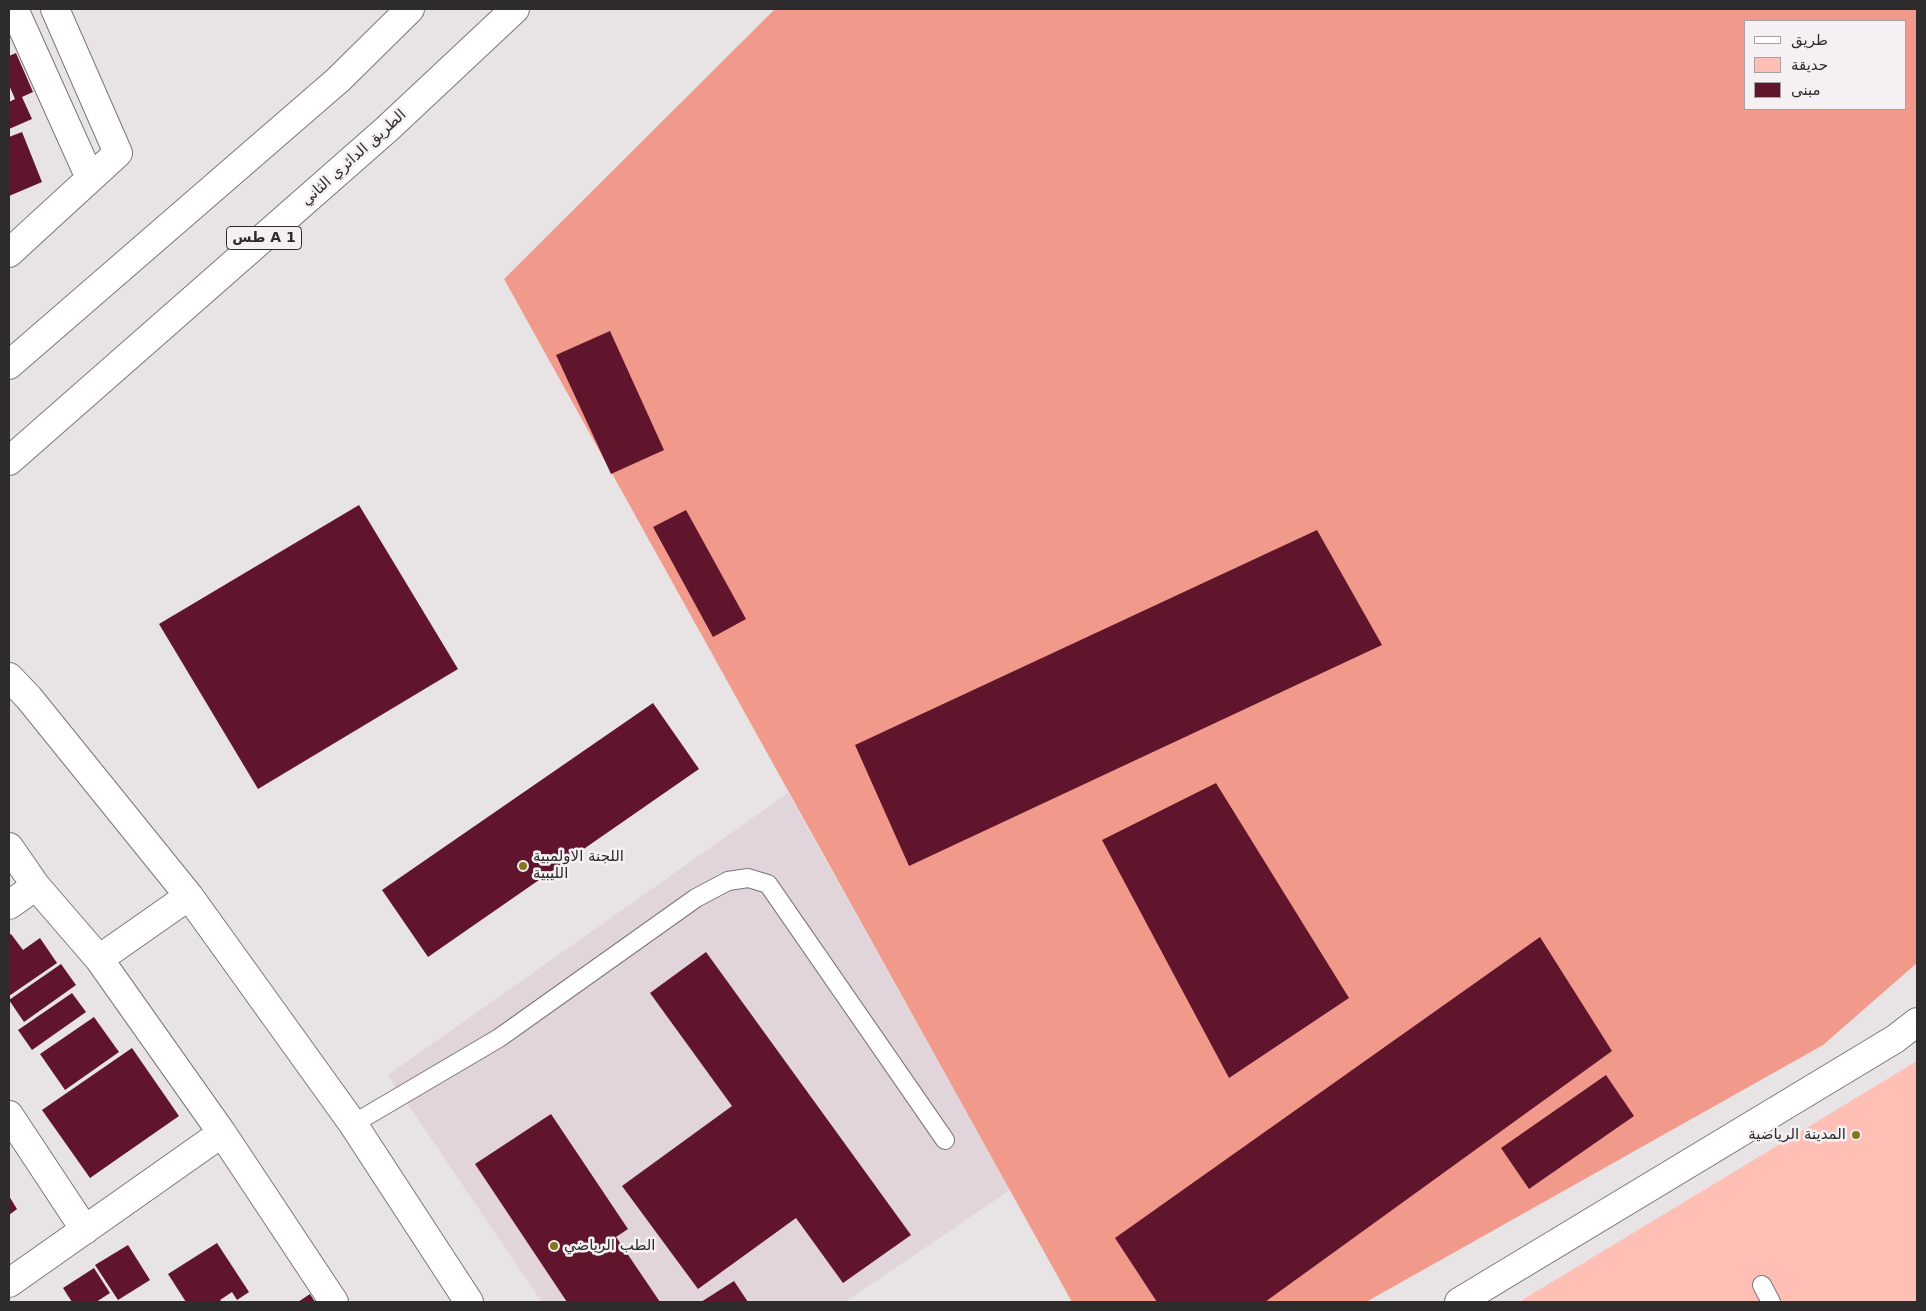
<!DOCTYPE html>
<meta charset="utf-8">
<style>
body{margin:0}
#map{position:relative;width:1926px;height:1311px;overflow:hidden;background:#e8e3e5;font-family:"DejaVu Sans",Cairo,sans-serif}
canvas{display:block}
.frame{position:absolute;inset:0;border:10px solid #2d2b2c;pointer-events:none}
.legend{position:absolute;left:1744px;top:20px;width:162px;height:90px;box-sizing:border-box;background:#f5f0f3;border:1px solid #a5a1a3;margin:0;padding:6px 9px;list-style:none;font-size:15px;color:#2d2b2c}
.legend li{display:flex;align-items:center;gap:10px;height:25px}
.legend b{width:25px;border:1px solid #a5a1a3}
</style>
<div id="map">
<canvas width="1926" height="1311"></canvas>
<div class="frame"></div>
<ul class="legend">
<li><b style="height:6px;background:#fff"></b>طريق</li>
<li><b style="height:14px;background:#ffbfb4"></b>حديقة</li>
<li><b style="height:14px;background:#60152d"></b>مبنى</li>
</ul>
</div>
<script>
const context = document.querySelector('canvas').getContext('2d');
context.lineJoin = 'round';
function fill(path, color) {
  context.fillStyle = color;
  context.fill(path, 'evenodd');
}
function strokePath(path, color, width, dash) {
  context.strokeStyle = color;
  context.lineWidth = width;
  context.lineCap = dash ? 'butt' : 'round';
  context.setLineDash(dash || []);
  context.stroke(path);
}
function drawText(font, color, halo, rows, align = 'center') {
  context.font = font + ' "DejaVu Sans",Cairo,sans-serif';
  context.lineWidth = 5;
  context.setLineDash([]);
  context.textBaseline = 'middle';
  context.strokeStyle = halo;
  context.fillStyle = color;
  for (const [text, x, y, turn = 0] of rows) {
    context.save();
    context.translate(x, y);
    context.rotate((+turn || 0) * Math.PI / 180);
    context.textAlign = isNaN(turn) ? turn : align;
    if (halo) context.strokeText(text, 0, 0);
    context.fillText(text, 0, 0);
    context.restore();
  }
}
fill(new Path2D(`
 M788,793L1010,1190L845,1302H542L388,1075Z`), '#e1d4db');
fill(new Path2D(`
 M1917,1061V1302H1519Z`), '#ffbfb4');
fill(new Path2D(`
 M775,9H1917V963L1823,1045L1366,1302H1072L504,279ZM1745,21H1905V109H1745Z`), '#f1998b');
fill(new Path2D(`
 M16,53L33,92L22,97L32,119L9,129V102L15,99L9,85V56Z
 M22,132L42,182L9,196V137Z
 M610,331L664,450L611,474L556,355Z
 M359,505L458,669L258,789L159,624Z
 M686,510L746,619L713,637L653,527Z
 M1317,530L1382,645L909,866L855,745Z
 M653,703L699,769L428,957L382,890Z
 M1216,783L1349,998L1229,1078L1102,840Z
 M11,934L23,950L40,938L57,963L9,996V935Z
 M1540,937L1612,1051L1265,1302H1157L1115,1238Z
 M706,952L911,1235L843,1283L796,1218L698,1289L622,1186L732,1106L650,993Z
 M61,964L76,985L24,1022L9,1000Z
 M72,993L86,1012L32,1050L18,1030Z
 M94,1017L119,1052L65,1090L40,1054Z
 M132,1048L179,1116L90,1178L42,1110Z
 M1606,1075L1634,1116L1529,1189L1501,1148Z
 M551,1114L628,1229L616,1237L660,1302H567L475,1164Z
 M9,1196L17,1209L9,1215Z
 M217,1243L249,1292L237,1300L232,1292L220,1300L222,1302H186L168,1274Z
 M128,1245L150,1280L118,1300L95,1265Z
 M94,1268L110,1293L96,1302H72L63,1288Z
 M734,1281L748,1302H701Z
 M310,1294L315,1302H298Z`), '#60152d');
const service = new Path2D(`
 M353,1124L499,1038L696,898L728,881L748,878L768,884L945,1140
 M1762,1285L1771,1302`);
const minor = new Path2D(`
 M14,9L90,178
 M9,253L118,153L55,9
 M9,677L29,698L189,896L353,1124L469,1302
 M9,847L36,886L99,959L222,1133L334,1302
 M9,905L36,886
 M99,959L189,896
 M9,1115L85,1230
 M9,1283L222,1133
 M1459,1302L1895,1039L1917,1022`);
const trunk = new Path2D(`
 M9,365L338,80L410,9
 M9,461L387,129L515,9`);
strokePath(service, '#7b7679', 20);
strokePath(minor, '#7b7679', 30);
strokePath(trunk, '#7b7679', 30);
strokePath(service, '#fff', 18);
strokePath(minor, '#fff', 28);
strokePath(trunk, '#fff', 28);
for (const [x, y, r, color] of [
 [523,866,5,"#86761a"],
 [1856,1135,5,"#86761a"],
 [554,1246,5,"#86761a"]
]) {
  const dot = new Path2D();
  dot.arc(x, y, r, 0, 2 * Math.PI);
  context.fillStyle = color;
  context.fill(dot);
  strokePath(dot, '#f5f0f3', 2);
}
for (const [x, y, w] of [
 [264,238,75]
]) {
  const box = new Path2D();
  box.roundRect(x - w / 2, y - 11.5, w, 23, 4);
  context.fillStyle = '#f5f0f3';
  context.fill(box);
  strokePath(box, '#2d2b2c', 1);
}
drawText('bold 14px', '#2d2b2c', null, [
 ["طس A 1",264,238]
]);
drawText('15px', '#2d2b2c', '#f5f0f3', [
 ["الطريق الدائري الثاني",354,158,-42]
]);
drawText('15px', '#2d2b2c', '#f5f0f3', [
 ["اللجنة الاولمبية",533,857],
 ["الليبية",533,874],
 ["المدينة الرياضية",1846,1135,"right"],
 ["الطب الرياضي",564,1246]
], 'left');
</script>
